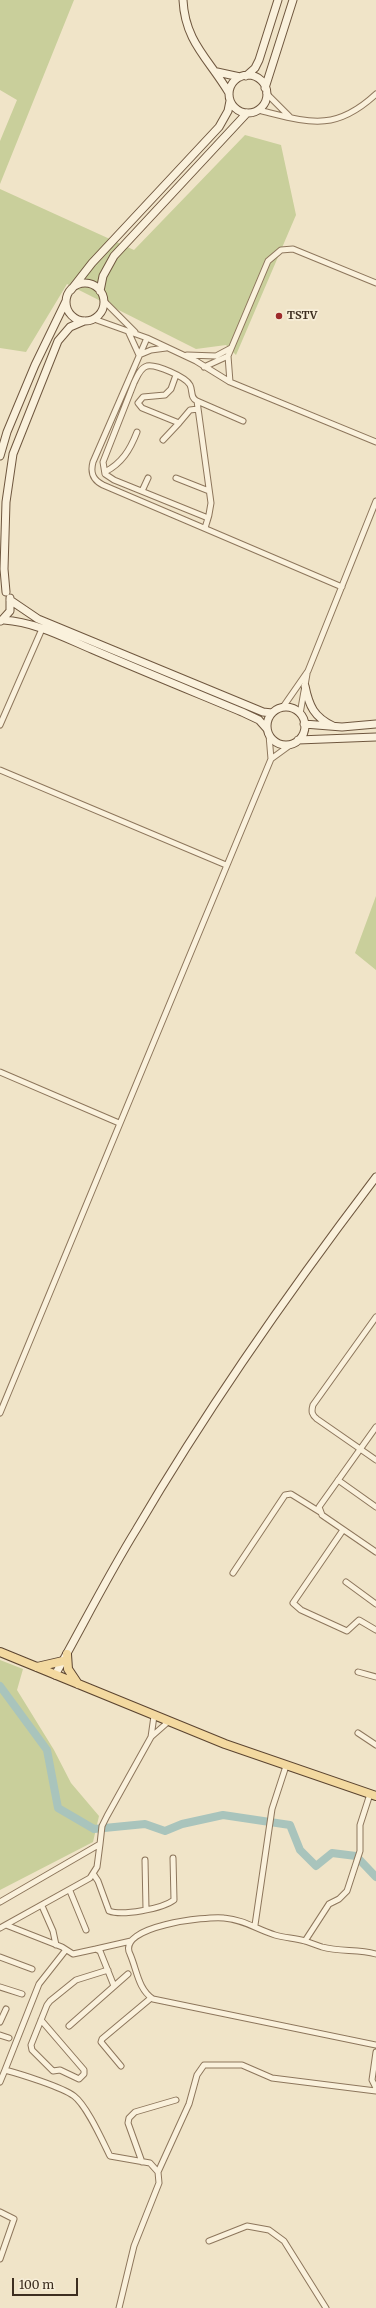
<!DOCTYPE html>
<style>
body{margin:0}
#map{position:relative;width:376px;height:2308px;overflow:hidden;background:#f0e4c8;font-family:Merriweather,serif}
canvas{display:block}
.scale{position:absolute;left:12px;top:2278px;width:66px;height:18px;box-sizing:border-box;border:2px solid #3d2e20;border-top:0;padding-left:5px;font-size:12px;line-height:14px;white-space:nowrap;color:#3d2e20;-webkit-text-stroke:3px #f7eed8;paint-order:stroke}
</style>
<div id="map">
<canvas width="376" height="2308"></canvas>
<div class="scale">100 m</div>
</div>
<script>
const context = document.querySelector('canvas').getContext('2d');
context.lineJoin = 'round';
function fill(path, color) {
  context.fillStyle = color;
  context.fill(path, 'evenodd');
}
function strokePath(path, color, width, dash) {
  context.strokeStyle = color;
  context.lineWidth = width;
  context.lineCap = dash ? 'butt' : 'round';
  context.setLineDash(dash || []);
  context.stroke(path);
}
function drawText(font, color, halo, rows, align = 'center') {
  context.font = font + ' Merriweather,serif';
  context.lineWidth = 3.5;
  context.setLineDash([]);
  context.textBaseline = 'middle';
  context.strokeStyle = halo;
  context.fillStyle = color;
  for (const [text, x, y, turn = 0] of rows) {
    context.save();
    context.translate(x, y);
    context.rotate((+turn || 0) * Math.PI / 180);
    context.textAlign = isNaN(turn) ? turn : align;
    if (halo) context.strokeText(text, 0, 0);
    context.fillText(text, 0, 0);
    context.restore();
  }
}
fill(new Path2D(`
 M0,0H74L0,184V141L17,100L0,90Z
 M245,135L281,145L296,215L236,355L226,345L196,349L67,284L26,352L0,348V189L134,250Z
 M376,896V970L355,953Z
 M0,1660L23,1669L17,1690L54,1750L71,1783L99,1816L93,1842L0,1890Z`), '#c9cf9b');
strokePath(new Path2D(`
 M0,1686L47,1750L58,1808L94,1829L145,1824L165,1831L182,1824L223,1815L290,1825L300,1850L316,1866L332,1853L356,1856L376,1877`), '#a9c4bc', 8);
const street = new Path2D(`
 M266,93L290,117
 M258,110C308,122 334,133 376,94
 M104,301L135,332
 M94,319L147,338L196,361L230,382L376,442
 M128,331L139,355L151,350L166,348
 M147,338L93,462C90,473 93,480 103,485L342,587
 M187,355L216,356L231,348
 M204,367L228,356
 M230,382L228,356L268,261L281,250L293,249L376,283
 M197,401L243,421
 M179,423L190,410L198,409
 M163,440L179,423L142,408L138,403L143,397L165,395L171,389L176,375
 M105,472C122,463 130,450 137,432
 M176,478L209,491
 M142,491L148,478
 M205,528C208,520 210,512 211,503L197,401C190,398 193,391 190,385C186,377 156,364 147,366C140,368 137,377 134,383L103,462L105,474L114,480L208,518
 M283,707L308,671L376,501
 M300,714L307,674
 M0,725L42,629
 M271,759L293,743
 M0,770L226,865
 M0,1072L119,1123
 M376,1317L313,1405C311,1412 312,1415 317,1419L376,1460
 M0,1413L271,759L269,735
 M376,1427L319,1507L322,1515L376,1552
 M338,1480L376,1507
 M343,1530L293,1603L301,1610L347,1631L359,1620L376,1630
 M233,1573L285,1495L291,1494L320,1512
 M346,1582L376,1604
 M358,1672L376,1677
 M358,1733L376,1745
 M151,1737L154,1716
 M145,1860L146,1909
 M94,1875L98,1881L109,1911C122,1916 162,1909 174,1900L173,1858
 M70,1891L86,1930
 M0,1902L100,1844L102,1826L107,1816L151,1737L168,1722
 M42,1906L53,1931L56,1945
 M6,1925L62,1947L73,1954L96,1949L100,1951L114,1986
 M255,1925L272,1809L286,1766
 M0,1928L90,1878L97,1867L100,1844
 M305,1941L329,1904L339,1899L347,1891L360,1851V1825L370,1794
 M96,1949L131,1941
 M376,1954C358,1949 340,1952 322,1947C316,1945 311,1943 305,1941C295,1938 285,1938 275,1935C256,1929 245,1920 224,1918C207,1916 116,1926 130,1954C137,1970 138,1989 153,1999L376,2045
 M0,1957L32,1969
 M0,1987L22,1994
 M41,2020L84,2070V2074L79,2079L60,2070L53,2071L32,2050L31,2045L47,2005L50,2001L76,1980L108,1970
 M0,2022L6,2009
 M69,2026L128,1974
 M0,2035L9,2038
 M376,2052L372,2080L376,2088
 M121,2066L101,2042L102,2039L151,1998
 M5,2070L39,1984L65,1951
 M0,2082L5,2070C20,2074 62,2087 74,2096C87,2106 102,2140 110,2156L150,2163L158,2172L159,2183L134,2246L119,2308
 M142,2162L128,2123L129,2118L135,2112L176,2100
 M158,2172L189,2104L197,2075L204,2065H242L272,2078L376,2091
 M0,2212L14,2219L0,2259
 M209,2241L247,2226L269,2230L284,2241L326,2308`);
const secondary = new Path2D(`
 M183,0C185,42 209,59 229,93
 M217,72L240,77
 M229 94a19 19 0 1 1 38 0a19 19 0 1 1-38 0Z
 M246,76L255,68L259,60L278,0
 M265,88L293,0
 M66 302a19 19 0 1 1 38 0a19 19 0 1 1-38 0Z
 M71,290L92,263L219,127L228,111L230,101
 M100,291L103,276L114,256L247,113
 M0,456L7,432L35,365L66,301
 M6,592L4,569L6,502L13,454L58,341L70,327L84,321
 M10,600L38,619L263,712L272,713
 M4,620C36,622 67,639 96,651C145,672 194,692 242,712L259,720L267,729
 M1,621L10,611V598
 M305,686C309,706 314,717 333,726
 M267 726a19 19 0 1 1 38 0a19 19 0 1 1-38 0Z
 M304,724L342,727L376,724
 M298,740L376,737
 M55,1675C82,1627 107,1577 136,1530C208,1407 290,1290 376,1177`);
const primary = new Path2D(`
 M0,1652L225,1744L376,1796
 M67,1654L68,1669L78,1684
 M37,1667L63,1661`);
strokePath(street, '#8d765c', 7);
strokePath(secondary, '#6f573f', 9);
strokePath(primary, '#5b4430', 10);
strokePath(street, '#faf1dc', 5);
strokePath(secondary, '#faf1dc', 7);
strokePath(primary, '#f3d9a0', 8);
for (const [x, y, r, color] of [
 [279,316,4,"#9e2a2b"]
]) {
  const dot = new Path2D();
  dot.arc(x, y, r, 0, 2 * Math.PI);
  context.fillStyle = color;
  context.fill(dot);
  strokePath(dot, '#f7eed8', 1.5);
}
drawText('bold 11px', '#3d2e20', '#f7eed8', [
 ["TSTV",287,316]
], 'left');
</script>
